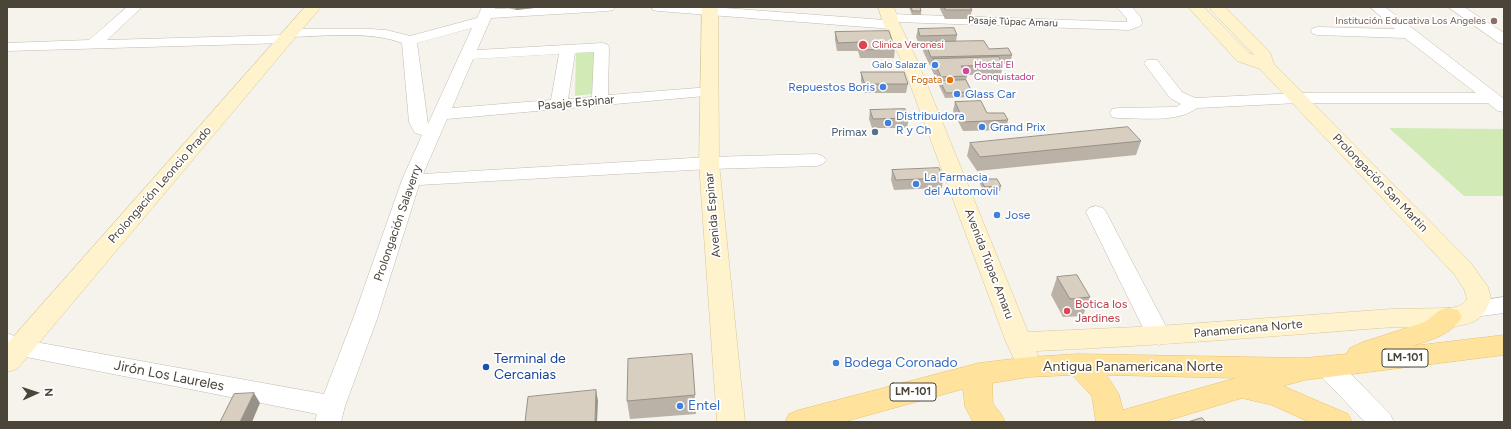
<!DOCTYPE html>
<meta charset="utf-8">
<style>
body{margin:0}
#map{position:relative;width:1511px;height:429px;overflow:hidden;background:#f6f3ec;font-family:Figtree,sans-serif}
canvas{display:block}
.frame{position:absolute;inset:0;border:8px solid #4b4439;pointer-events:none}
.north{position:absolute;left:16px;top:373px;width:40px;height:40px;-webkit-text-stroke:3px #fff;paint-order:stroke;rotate:87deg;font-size:11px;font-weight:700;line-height:16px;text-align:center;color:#4b4439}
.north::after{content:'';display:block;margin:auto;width:14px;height:18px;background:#4b4439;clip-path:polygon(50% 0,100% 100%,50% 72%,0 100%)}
</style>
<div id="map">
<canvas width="1511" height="429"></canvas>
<div class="frame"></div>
<div class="north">N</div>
</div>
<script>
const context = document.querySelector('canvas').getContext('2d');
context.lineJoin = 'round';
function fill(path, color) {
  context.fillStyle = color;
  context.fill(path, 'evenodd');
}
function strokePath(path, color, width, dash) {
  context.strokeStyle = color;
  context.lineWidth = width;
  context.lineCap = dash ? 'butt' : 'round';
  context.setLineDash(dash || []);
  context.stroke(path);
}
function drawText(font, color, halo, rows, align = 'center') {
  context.font = font + ' Figtree,sans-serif';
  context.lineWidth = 3.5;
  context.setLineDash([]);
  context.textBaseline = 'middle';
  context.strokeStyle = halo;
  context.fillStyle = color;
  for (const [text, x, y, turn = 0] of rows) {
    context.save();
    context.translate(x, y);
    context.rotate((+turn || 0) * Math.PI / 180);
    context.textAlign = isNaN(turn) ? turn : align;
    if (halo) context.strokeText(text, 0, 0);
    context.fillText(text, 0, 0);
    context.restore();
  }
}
fill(new Path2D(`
 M599,50L600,93L575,96L576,52Z
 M1389,128L1504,129V196H1464Z`), '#d2eab5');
const street = new Path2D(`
 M127,7H142L107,40L285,35L284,33L286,30L291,29H370L386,30L410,36L477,18L482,7H496L495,9L535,7H615L613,10L608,11L491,18L477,50L602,43L607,44L609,47L608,95L710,87L716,89L718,92L716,95L447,119L423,174L709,157L817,154L823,156L826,160L823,164L817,166L709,169L419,185L377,319L345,406L341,422H315L317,414L11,354L7,353V333L24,340L324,394L353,319L402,180L422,135L415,133L409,122L402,43C371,31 324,36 291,37L292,39L290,42L285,43L7,51V43L89,40ZM472,28L428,124L417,43ZM594,52L592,97L568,99L575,53ZM559,54L551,100L452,108L473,59Z
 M651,7H712L884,20L883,18L885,15L890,14L1127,22V19L1117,7H1132L1141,18L1142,23L1140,26L1129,30L897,22L899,25L897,28L892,29L658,11L653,10Z
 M1370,7H1385L1504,99V112L1498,111L1488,103H1298L1197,108C1178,123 1142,118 1118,118L1112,117L1110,113L1112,109L1118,108L1176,107L1181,104L1170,98L1144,63L1147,60H1157L1182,92L1195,98L1298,93H1476L1405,38L1318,35L1313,34L1311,31L1313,28L1318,27L1395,29Z
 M1448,7H1464L1504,33V44L1499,43Z
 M1096,206L1103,208L1106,212L1171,336L1167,342L1159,345L1151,342L1147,336L1086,212L1089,208Z
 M1504,297V313L1474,317L1466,315L1463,309L1466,303Z
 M1327,357L1336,359L1390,414L1394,422H1365L1318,373L1315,366L1318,359Z`);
const secondary = new Path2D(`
 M305,7H321L17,369L7,372V344Z
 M702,7H718L719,163L745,422H717L699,163Z
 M878,7H894L900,25L917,60L1028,332L1159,326L1392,309L1449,308C1457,307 1463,306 1467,299L1464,289L1454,274L1260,69L1237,61L1188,7H1204L1249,53L1254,55L1210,9L1212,7H1225L1270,52L1274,64L1470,262L1488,287L1491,299C1487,309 1483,317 1473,322C1450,331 1406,326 1380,328C1265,337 1151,346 1036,351L1038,356L1034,363L1025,366L1016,363L1006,342L901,60L884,25Z`);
const primary = new Path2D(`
 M1449,308L1458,310L1462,317C1451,335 1431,340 1412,346L1504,335V355L1305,380L1283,386L1348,414L1352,422H1309L1272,405L1242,398L1163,422H1096L1092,396L1072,375L1029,377L992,383L993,404L1001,414L1005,422H973L965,406L963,389L843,422H785L789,414L799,410L979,363L1029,357L1078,354L1305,358L1346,354L1350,348L1363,342L1425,322L1440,310ZM1107,375L1236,378L1123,410L1119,395Z`);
strokePath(street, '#c2bbae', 1);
strokePath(secondary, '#d6c79b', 1);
strokePath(primary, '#e6c16a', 1);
fill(street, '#fff');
fill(secondary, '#fff3cd');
fill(primary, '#ffe39c');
fill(new Path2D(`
 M504,7H543L516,10Z
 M909,7H920L921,11V15H912Z
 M940,7H970L972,10L970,19H945L940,9Z
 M918,29L957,35L956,42L989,49L1012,55L1010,64H1003V65L1001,74L966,75L967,76L966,80L972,92V97L945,98L931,68L932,66H930L923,51L924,44H919L916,37Z
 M835,32L895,49L894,58H860L858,51H837L835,40Z
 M861,72L908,84L906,93H864L861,81Z
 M955,102L1008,120L1006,130L963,131L953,111Z
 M870,110L909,118L907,128H872L869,119Z
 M1141,141L1136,155L977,171L967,156L970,143Z
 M892,170L943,178L942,188L894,190L891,180Z
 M981,179L1001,186L1000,191L984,192L980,184Z
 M1057,277L1090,297L1083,316L1063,317L1051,295Z
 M692,354L696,414L630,419L627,401Z`), '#bab2a6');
fill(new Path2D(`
 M515,7H543L516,10Z
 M596,390L598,401L597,422H595Z
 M254,393L260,403L252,422H240Z`), '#979187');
const building = new Path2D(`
 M911,7H920L921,11H913Z
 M944,7H970L972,10H946Z
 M954,28L957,35L920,36L918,29Z
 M889,31L895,49L861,50L859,42L838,43L835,32Z
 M984,41L989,49L1008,48L1012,55L931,57L925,42Z
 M999,57L1003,65L961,66L967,76L941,77L933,59Z
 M861,72H904L908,84H865Z
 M966,80L972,92L946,93L940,81Z
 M981,101L987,113H1004L1008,120L964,122L955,102Z
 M905,109L909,118L873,119L870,110Z
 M1128,127L1141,141L980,157L970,143Z
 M939,168L943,178L896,180L892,170Z
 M981,179H997L1001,186L985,187Z
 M1077,275L1090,297L1070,299L1057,277Z
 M692,354L695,395L627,401L628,359Z
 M596,390L595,422H525L528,397Z
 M254,393L240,422H220L234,394Z
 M1202,418L1206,422H1188Z`);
fill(building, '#d8cfc1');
strokePath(building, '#979187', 1);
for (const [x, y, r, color] of [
 [1494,21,4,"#8d6e63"],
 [863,45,5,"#e0444e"],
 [935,65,4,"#3f7fe0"],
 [966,71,4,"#d1479c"],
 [950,80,4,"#e8710a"],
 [883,87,4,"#3f7fe0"],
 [957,94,4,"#3f7fe0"],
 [888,123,4,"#3f7fe0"],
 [982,127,4,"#3f7fe0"],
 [875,132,4,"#5c6f8a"],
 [916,184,4,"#3f7fe0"],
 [997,215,4,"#3f7fe0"],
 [1067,311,4,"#e0444e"],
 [836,363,4,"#3f7fe0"],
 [486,367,4,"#1a4fb4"],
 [680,406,4,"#3f7fe0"]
]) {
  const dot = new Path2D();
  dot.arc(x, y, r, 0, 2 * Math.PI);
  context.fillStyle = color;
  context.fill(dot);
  strokePath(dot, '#fff', 1.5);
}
drawText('10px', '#785e54', '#fff', [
 ["Institución Educativa Los Angeles",1486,21]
], 'right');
drawText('10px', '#4b4439', '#fff', [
 ["Pasaje Túpac Amaru",1013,22,2]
]);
drawText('10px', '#be3a42', '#fff', [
 ["Clinica Veronesi",872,45]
], 'left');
drawText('10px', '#366cbe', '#fff', [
 ["Galo Salazar",927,65]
], 'right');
drawText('10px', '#b23c85', '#fff', [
 ["Hostal El",974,65],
 ["Conquistador",974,77]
], 'left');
drawText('10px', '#c56008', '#fff', [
 ["Fogata",942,80]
], 'right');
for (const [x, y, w] of [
 [1405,358,46],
 [913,392,46]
]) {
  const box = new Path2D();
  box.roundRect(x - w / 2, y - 9, w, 18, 3);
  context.fillStyle = '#fff';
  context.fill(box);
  strokePath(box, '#4b4439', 1);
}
drawText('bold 11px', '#4b4439', null, [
 ["LM-101",1405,358],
 ["LM-101",913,392]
]);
drawText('12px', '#366cbe', '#fff', [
 ["Repuestos Boris",875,87,"right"],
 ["Glass Car",965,94],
 ["Distribuidora",896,116],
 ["R y Ch",896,130],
 ["Grand Prix",990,127],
 ["La Farmacia",924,177],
 ["del Automovil",924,191],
 ["Jose",1005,215]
], 'left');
drawText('12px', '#4b4439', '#fff', [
 ["Pasaje Espinar",576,103,-5],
 ["Prolongación San Martin",1380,183,46],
 ["Prolongación Leoncio Prado",160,185,-49],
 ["Avenida Espinar",713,215,-95],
 ["Prolongación Salaverry",398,223,-71],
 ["Avenida Túpac Amaru",989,264,69],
 ["Panamericana Norte",1248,329,-5]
]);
drawText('12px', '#4e5e75', '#fff', [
 ["Primax",867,132]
], 'right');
drawText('12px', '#be3a42', '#fff', [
 ["Botica los",1075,304],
 ["Jardines",1075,318]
], 'left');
drawText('14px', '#164399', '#fff', [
 ["Terminal de",494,359],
 ["Cercanias",494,375]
], 'left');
drawText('14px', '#366cbe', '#fff', [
 ["Bodega Coronado",844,363],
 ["Entel",688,406]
], 'left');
drawText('14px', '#4b4439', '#fff', [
 ["Antigua Panamericana Norte",1133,367],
 ["Jirón Los Laureles",169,376,11]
]);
</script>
